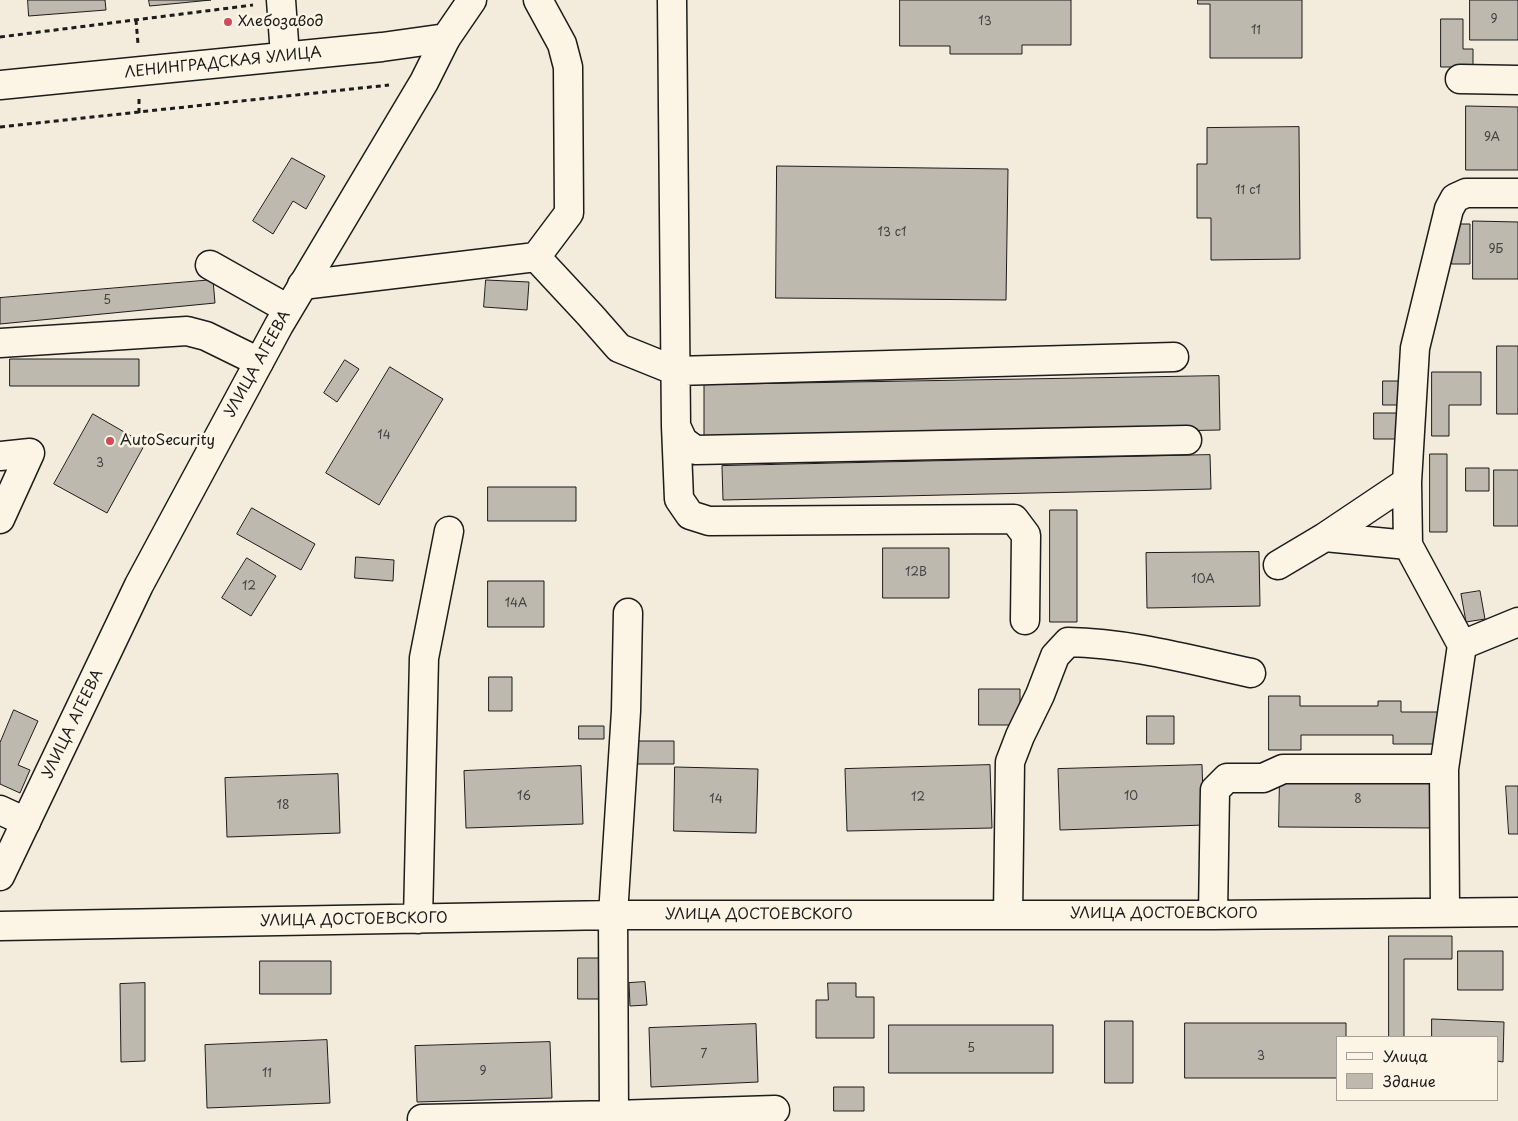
<!DOCTYPE html>
<meta charset="utf-8">
<style>
body{margin:0}
#map{position:relative;width:1518px;height:1121px;overflow:hidden;background:#f3ecdd;font-family:"Playpen Sans",sans-serif}
canvas{display:block}
.legend{position:absolute;left:1336px;top:1036px;width:162px;height:65px;box-sizing:border-box;background:#fcf5e5;border:1px solid #a29e95;margin:0;padding:6px 9px;list-style:none;font-size:15px;color:#1c1c1c}
.legend li{display:flex;align-items:center;gap:10px;height:25px}
.legend b{width:25px;border:1px solid #a29e95}
</style>
<div id="map">
<canvas width="1518" height="1121"></canvas>
<ul class="legend">
<li><b style="height:6px;background:#fcf5e5"></b>Улица</li>
<li><b style="height:14px;background:#beb9ae"></b>Здание</li>
</ul>
</div>
<script>
const context = document.querySelector('canvas').getContext('2d');
context.lineJoin = 'round';
function fill(path, color) {
  context.fillStyle = color;
  context.fill(path, 'evenodd');
}
function strokePath(path, color, width, dash) {
  context.strokeStyle = color;
  context.lineWidth = width;
  context.lineCap = dash ? 'butt' : 'round';
  context.setLineDash(dash || []);
  context.stroke(path);
}
function drawText(font, color, halo, rows, align = 'center') {
  context.font = font + ' "Playpen Sans",sans-serif';
  context.lineWidth = 5;
  context.setLineDash([]);
  context.textBaseline = 'middle';
  context.strokeStyle = halo;
  context.fillStyle = color;
  for (const [text, x, y, turn = 0] of rows) {
    context.save();
    context.translate(x, y);
    context.rotate((+turn || 0) * Math.PI / 180);
    context.textAlign = isNaN(turn) ? turn : align;
    if (halo) context.strokeText(text, 0, 0);
    context.fillText(text, 0, 0);
    context.restore();
  }
}
const building = new Path2D(`
 M28,0H105L106,10L29,16Z
 M149,0H211L150,6Z
 M900,0H1071V45H1022V54H950V46H900Z
 M1198,0H1302V58H1210V4H1198Z
 M1470,0H1518V40H1470Z
 M1441,19H1463V49H1473V67H1441Z
 M1466,106L1518,107V170H1466Z
 M1299,127L1300,259L1211,260V218H1197V164H1207V128Z
 M292,158L325,176L306,209L293,201L273,234L253,221Z
 M777,166L1008,169L1006,300L776,298Z
 M1473,221L1518,222V279H1473Z
 M1452,224H1470V264H1452Z
 M213,280L215,303L0,324V298Z
 M486,280L529,282L527,310L484,307Z
 M1497,346H1518V414H1497Z
 M10,359H139V386H10Z
 M345,360L359,369L337,402L324,393Z
 M390,367L443,399L379,505L326,473Z
 M1432,372H1481V405H1449V436H1432Z
 M1219,376L1220,430L704,440V385Z
 M1383,381H1407V405H1383Z
 M1374,413H1401V439H1374Z
 M93,414L145,444L107,513L54,484Z
 M1430,454H1447V532H1430Z
 M1210,455L1211,489L723,500L722,466Z
 M1466,468H1489V491H1466Z
 M1494,470H1518V526H1494Z
 M488,487H576V521H488Z
 M252,508L315,544L301,570L237,534Z
 M1050,510H1077V622H1050Z
 M883,548H949V598H883Z
 M1259,552L1260,606L1147,608L1146,553Z
 M356,557L394,560L393,581L355,578Z
 M247,558L276,576L251,616L222,598Z
 M488,581H544V627H488Z
 M1480,591L1485,619L1466,622L1461,594Z
 M489,677H512V711H489Z
 M979,689H1020V725H979Z
 M1269,696H1300V706H1378V701H1401V712H1448V744H1393V735H1301V750H1269Z
 M14,710L38,721L18,765L30,770L20,793L0,784V743Z
 M1147,716H1174V744H1147Z
 M579,726H604V739H579Z
 M636,741H674V764H636Z
 M990,765L992,828L847,831L845,769Z
 M1202,765L1204,825L1060,830L1058,769Z
 M581,766L583,824L466,828L464,771Z
 M675,767L758,769L756,833L674,831Z
 M1280,773L1436,774V828L1279,827Z
 M338,774L340,833L227,837L225,778Z
 M1506,786H1518V834H1509Z
 M1389,936H1452V959H1404V1037H1389Z
 M1458,951H1503V990H1458Z
 M578,958H603V999H578Z
 M260,961H331V994H260Z
 M645,982L647,1005L630,1006L629,983Z
 M145,983V1061L121,1062L120,984Z
 M828,983H856V997H874V1038H816V1000H828Z
 M1432,1019L1504,1022L1503,1062L1497,1061V1037H1432Z
 M1105,1021H1133V1083H1105Z
 M1185,1023H1346V1037H1337V1078H1185Z
 M756,1024L758,1082L651,1087L649,1028Z
 M889,1025H1053V1073H889Z
 M327,1040L330,1103L207,1108L205,1045Z
 M550,1042L552,1098L417,1102L415,1046Z
 M834,1087H864V1111H834Z`);
fill(building, '#beb9ae');
strokePath(building, '#1c1c1c', 1);
const minor = new Path2D(`
 M281,0L285,56
 M672,0L676,426L683,441L695,450L1187,440
 M1460,79L1518,80
 M536,257L590,315L619,348L676,371L1174,357
 M210,265L288,309
 M302,285L536,257L569,213L568,67L562,44L538,0
 M0,343L187,331L206,336L259,362
 M676,426L679,499L690,515L709,521L1014,519L1026,535L1025,620
 M0,456L30,453L0,519
 M1325,537L1407,482
 M1278,565L1325,537L1408,545
 M1462,645L1518,622
 M0,810L26,822
 M1445,912L1444,769L1462,645L1408,545L1407,482L1415,348L1449,209L1455,198L1466,193H1518
 M1008,915L1010,762L1020,736L1040,695L1055,656L1068,642C1130,643 1191,660 1251,673
 M1213,915L1215,790L1227,778H1263L1283,769H1444
 M418,919L424,658L449,531
 M0,926L613,915H1213L1518,912
 M614,1115L775,1110
 M422,1119L614,1115L613,915L626,711L628,613`);
const major = new Path2D(`
 M0,876L139,585L279,325L424,82L446,38`);
const highway = new Path2D(`
 M0,85L382,47L446,38L472,0`);
strokePath(minor, '#1c1c1c', 31);
strokePath(major, '#1c1c1c', 31);
strokePath(highway, '#1c1c1c', 31);
strokePath(new Path2D(`
 M136,20L138,44
 M0,37L253,5
 M139,113V98
 M0,127L389,85`), '#1c1c1c', 3, [5, 4]);
strokePath(minor, '#fcf5e5', 28);
strokePath(major, '#fcf5e5', 28);
strokePath(highway, '#fcf5e5', 28);
for (const [x, y, r, color] of [
 [228,22,5,"#d1495b"],
 [110,441,5,"#d1495b"]
]) {
  const dot = new Path2D();
  dot.arc(x, y, r, 0, 2 * Math.PI);
  context.fillStyle = color;
  context.fill(dot);
  strokePath(dot, '#fcf5e5', 2);
}
drawText('12px', '#444340', null, [
 ["9",1494,20],
 ["13",985,22],
 ["11",1256,31],
 ["9А",1492,138],
 ["11 с1",1248,191],
 ["13 с1",892,233],
 ["9Б",1496,250],
 ["5",107,301],
 ["14",384,436],
 ["3",100,464],
 ["12В",916,573],
 ["10А",1203,580],
 ["12",249,587],
 ["14А",516,604],
 ["16",524,797],
 ["10",1131,797],
 ["12",918,798],
 ["14",716,800],
 ["8",1358,800],
 ["18",283,806],
 ["5",971,1049],
 ["7",704,1055],
 ["3",1261,1057],
 ["9",483,1072],
 ["11",267,1074]
]);
drawText('15px', '#1c1c1c', '#fcf5e5', [
 ["Хлебозавод",238,22],
 ["AutoSecurity",120,441]
], 'left');
drawText('15px', '#1c1c1c', '#fcf5e5', [
 ["ЛЕНИНГРАДСКАЯ УЛИЦА",223,63,-6],
 ["УЛИЦА АГЕЕВА",258,364,-61],
 ["УЛИЦА АГЕЕВА",73,724,-64],
 ["УЛИЦА ДОСТОЕВСКОГО",1164,914],
 ["УЛИЦА ДОСТОЕВСКОГО",759,915],
 ["УЛИЦА ДОСТОЕВСКОГО",354,920,-1]
]);
</script>
